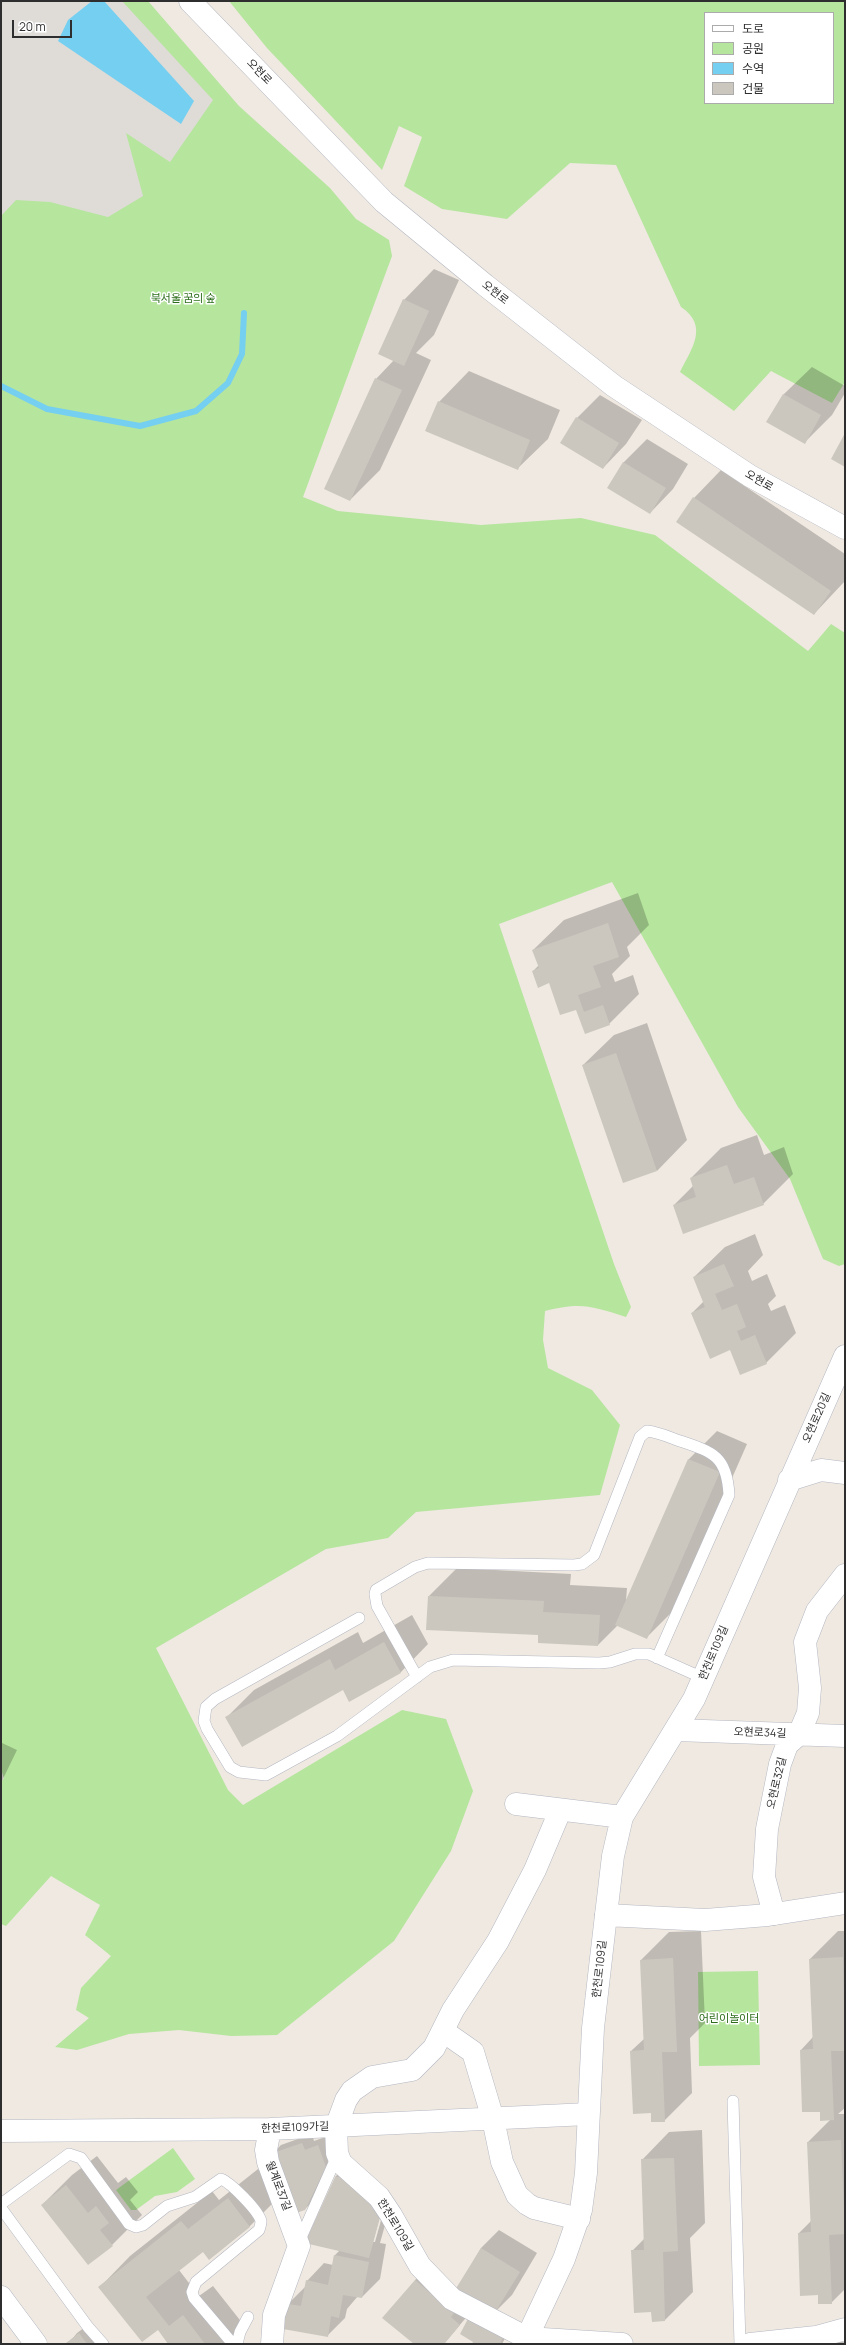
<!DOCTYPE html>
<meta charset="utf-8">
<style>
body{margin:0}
#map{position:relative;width:846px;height:2345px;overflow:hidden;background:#efe9e1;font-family:Manrope,"Noto Sans KR",sans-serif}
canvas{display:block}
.frame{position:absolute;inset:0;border:2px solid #2e2e2e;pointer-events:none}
.legend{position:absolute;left:704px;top:12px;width:130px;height:92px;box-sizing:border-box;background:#fff;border:1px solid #ababab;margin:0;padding:5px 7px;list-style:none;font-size:12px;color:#2e2e2e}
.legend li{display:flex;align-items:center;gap:8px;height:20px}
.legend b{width:20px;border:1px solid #ababab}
.scale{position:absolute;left:12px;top:20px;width:60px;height:18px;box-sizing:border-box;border:2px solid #2e2e2e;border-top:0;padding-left:5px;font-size:12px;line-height:14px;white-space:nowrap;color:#2e2e2e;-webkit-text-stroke:3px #fff;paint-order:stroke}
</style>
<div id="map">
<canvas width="846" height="2345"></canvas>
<div class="frame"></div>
<ul class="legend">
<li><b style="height:5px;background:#fff"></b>도로</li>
<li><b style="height:11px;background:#b6e59e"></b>공원</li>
<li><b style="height:11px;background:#75cff0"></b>수역</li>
<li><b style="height:11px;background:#cbc7bf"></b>건물</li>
</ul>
<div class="scale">20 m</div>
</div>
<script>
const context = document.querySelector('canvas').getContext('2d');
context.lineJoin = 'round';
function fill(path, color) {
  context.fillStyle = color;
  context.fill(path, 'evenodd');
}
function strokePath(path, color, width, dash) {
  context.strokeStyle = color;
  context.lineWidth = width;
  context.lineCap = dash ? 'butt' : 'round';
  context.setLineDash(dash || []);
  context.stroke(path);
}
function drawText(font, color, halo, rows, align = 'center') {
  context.font = font + ' Manrope,"Noto Sans KR",sans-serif';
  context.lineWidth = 3;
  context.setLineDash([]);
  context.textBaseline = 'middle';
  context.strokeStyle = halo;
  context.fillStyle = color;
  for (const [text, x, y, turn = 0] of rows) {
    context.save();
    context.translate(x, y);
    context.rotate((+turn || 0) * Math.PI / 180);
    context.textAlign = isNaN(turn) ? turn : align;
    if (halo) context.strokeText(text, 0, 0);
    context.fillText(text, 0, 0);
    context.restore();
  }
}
fill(new Path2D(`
 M1,1H148L239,106L330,188L356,219L389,240L392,256L303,497L338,511L481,525L581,518L655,535L808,651L831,624L845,633V1264L839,1266L823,1259L790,1179L738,1107L612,882L499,924L614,1264L631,1307L626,1317C591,1306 581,1302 545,1311L543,1340L548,1368L592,1390L620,1425L600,1495L416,1512L388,1538L326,1549L156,1648L228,1790L243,1805L402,1710L446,1719L473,1791L451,1851L394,1941L277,2035L231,2036L179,2030L129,2034L77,2050L55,2047L89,2018L76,2010L81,1988L111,1956L85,1935L100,1905L51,1876L6,1926L1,1924V1782L4,1778L1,1770Z
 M229,1H845V382L832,403L771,371L734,411L680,372C692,348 709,326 681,307L616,165L570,163L507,219L442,209L404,186L422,137L399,126L382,170L267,48ZM705,13H833V103H705Z
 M758,1971L760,2065L699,2066L698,1972Z
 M173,2148L195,2179L177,2192L155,2196L136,2210H131L116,2190Z`), '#b6e59e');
fill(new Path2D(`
 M1,1H122L213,100L170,162L126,133L143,196L108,217L50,202L16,200L1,216Z`), '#dfdcd8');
fill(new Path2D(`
 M92,1H104L194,101L181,124L58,41L68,20Z`), '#75cff0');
fill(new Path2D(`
 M434,269L459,280L434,335L416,353L431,360L380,470L350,500L376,379L394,360L404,300Z
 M812,367L845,386V393L832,415L804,443L768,422L784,394Z
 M469,371L560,410L548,439L517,469L439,402Z
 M600,395L642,420L626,444L603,468L577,418Z
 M647,439L688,464L673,489L650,513L623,463Z
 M721,470L845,554V581L814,614L694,498Z
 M638,893L649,925L627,947L630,956L612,974L615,982L633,975L639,994L609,1024L577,1009L550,982L533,971L539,965L533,950L564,920Z
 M647,1023L687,1140L657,1171L583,1065L614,1035Z
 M757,1135L764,1155L784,1147L793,1174L763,1204L674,1205L693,1186L691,1178L721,1148Z
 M755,1234L763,1255L748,1271L752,1281L767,1274L776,1296L768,1304L771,1311L785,1305L796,1333L766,1363L731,1349L692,1313L704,1301L694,1277L725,1247Z
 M717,1431L747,1444L674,1610L647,1637L618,1625L598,1645L539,1634L429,1596L457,1568L571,1574L570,1585L627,1588L626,1601L689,1459Z
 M412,1615L428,1644L401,1672L350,1700L344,1689L227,1717L254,1690L358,1632L363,1643Z
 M2,1743L17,1750L1,1783V1743Z
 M701,1931L705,2023L690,2038L692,2093L664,2121L631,2051L644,2039L641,1960L669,1932Z
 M838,1931H845V2108L838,2114H845V2289L831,2303L819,2294L799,2233L811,2221L808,2142L831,2119L821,2111L801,2050L813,2037L810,1959Z
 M702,2130L705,2223L690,2238L693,2292L665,2320L653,2321L652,2311L632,2251L645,2238L642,2160L669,2132Z
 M312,2134L314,2141L328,2136L335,2156L315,2199L305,2209L271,2155L281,2145Z
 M97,2156L118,2183L126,2177L138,2192L130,2200L142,2215L112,2245L42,2205L72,2175Z
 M345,2167L392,2200L380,2243L386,2244L380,2279L362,2297L358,2296L347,2309L345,2318L327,2336L288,2304L305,2287L307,2281L324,2263L333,2265L334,2256L340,2250L335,2177ZM383,2205L385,2206L375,2242H373Z
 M258,2169L280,2196L250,2226L209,2258L203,2251L179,2270L199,2296L213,2286L247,2329L232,2344H170L158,2329L100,2287L130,2256L212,2191L219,2200Z
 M499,2230L537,2253L512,2295L494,2313L456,2290L481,2248Z
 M425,2271L469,2314L444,2344H415V2280Z
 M89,2324L104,2344H68L77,2333Z
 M511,2327L502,2344H473Z
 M835,2342H845V2344H833Z
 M287,2343L312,2344H285Z`), '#0003');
strokePath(new Path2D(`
 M1,386L47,409L140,426L196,411L228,383L242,354L244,313`), '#75cff0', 6);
fill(new Path2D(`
 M403,299L429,311L404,366L378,354Z
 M375,378L402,390L350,501L324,489Z
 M783,394L821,415L805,444L766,422Z
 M438,401L530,440L518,470L425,431Z
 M576,417L619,443L603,469L560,443Z
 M845,433V467L831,459Z
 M623,462L666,488L650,514L607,488Z
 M693,497L831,591L814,615L676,522Z
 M608,923L619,957L593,966L601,987L578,995L584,1012L603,1005L610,1025L585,1034L576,1010L560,1015L549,983L538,988L532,971L539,968L532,950Z
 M616,1053L657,1171L623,1183L582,1065Z
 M727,1165L734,1184L754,1177L764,1205L683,1234L673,1205L696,1197L690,1178Z
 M724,1264L734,1286L715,1294L722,1310L737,1304L746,1327L737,1331L741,1341L755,1335L767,1364L740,1375L730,1350L710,1359L691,1313L705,1307L693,1277Z
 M688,1459L720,1472L647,1639L615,1625Z
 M428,1596L544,1601L543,1612L600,1615L598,1646L538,1643V1635L426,1630Z
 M384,1642L401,1673L349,1702L343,1690L242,1747L225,1717L330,1659L335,1670Z
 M843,1957L845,2051H831L834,2120L820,2121V2112H802L800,2050L813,2049L809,1959Z
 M673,1958L677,2052H662L665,2122H651V2113L633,2114L630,2051L644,2050L640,1960Z
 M841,2140L845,2234L829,2235L832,2304H818V2295L800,2296L798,2233L811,2232L807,2142Z
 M302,2143L305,2150L318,2145L326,2167L305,2210L296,2213L270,2154Z
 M674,2158L678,2251L663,2252L665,2321L652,2322L651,2312L634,2313L631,2250H644L641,2159Z
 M335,2177H347L382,2210L369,2258L309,2244L306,2240Z
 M66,2185L88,2213L96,2206L109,2223L100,2230L113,2246L88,2265L41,2205Z
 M228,2198L250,2227L209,2260L203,2252L146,2297L169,2326L183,2315L205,2344H168L158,2330L142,2342L98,2287L181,2221L188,2229Z
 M481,2248L520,2272L494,2314L455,2290Z
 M334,2255L369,2262L362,2298L343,2295L339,2318L331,2316L328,2337L283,2329L287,2304L301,2306L306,2280L328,2285Z
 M415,2280L454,2313L451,2317L460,2325L444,2344H414L382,2318Z
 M470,2315L505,2333L500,2344H472L473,2342L460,2334Z
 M79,2333L87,2344H67L66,2343Z`), '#cbc7bf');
const lane = new Path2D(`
 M359,1618L215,1699L206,1707L204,1721L207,1729L230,1767L239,1772L266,1775L337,1736L430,1667L453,1660L599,1663L610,1662L635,1654H649L703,1678
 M417,1677L377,1606L375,1594L376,1590L415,1567L428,1563L574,1565L582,1564L594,1555L640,1437L647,1431C658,1432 669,1437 680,1441C713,1452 727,1456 729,1495L657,1658
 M733,2101L740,2344
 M1,2204L69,2154L81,2158L124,2217L129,2224L136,2227L143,2225L167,2206L195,2197L221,2179C231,2183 258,2210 261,2221C261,2224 260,2227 259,2230L196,2282L192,2292L194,2298L233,2344
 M1,2208L88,2327L103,2344
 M299,2242L337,2156
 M237,2344L240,2332L248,2317`);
const street = new Path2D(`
 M789,1480L821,1470L845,1473
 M676,1730L845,1736
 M516,1804L622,1817
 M560,1811L535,1870L498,1941L453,2010L434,2048L412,2070L372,2077L352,2091L346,2100L336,2127L337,2153L341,2163L379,2197L391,2215L420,2266L452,2299L527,2338L622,2344
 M774,1914L764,1877L767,1829L780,1764L787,1745L799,1734L808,1713L810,1688L805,1642L817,1611L845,1575
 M606,1915L613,1856L622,1817L694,1699L845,1356
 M443,2031L473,2052L493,2119L502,2162L517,2195L527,2204L534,2208L579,2219
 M270,2129L266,2150L268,2162L299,2246L274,2315L272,2344
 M1,2131L270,2129L588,2114
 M750,2344L816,2337L845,2329`);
const secondary = new Path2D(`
 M190,1L384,202L485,285L614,386L750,476L845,528
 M1,2297L36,2344
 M524,2344L564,2259L581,2210L586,2173L593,2028L606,1915L705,1920L768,1915L845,1903`);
strokePath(lane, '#b4b7c1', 12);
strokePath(street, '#b4b7c1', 23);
strokePath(secondary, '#b4b7c1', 23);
strokePath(lane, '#fff', 11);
strokePath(street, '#fff', 22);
strokePath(secondary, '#fff', 22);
drawText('11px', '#2e2e2e', '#fff', [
 ["오현로",259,72,46],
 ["오현로",495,293,38],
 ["오현로",759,481,30],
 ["오현로20길",817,1418,-66],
 ["한천로109길",714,1653,-67],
 ["오현로34길",760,1733,2],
 ["오현로32길",777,1783,-77],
 ["한천로109길",600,1969,-84],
 ["한천로109가길",295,2128,-2],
 ["월계로37길",278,2186,69],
 ["한천로109길",395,2225,59]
]);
drawText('11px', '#2c6e1b', '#fff', [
 ["북서울 꿈의 숲",183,299],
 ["어린이놀이터",729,2019]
]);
</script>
